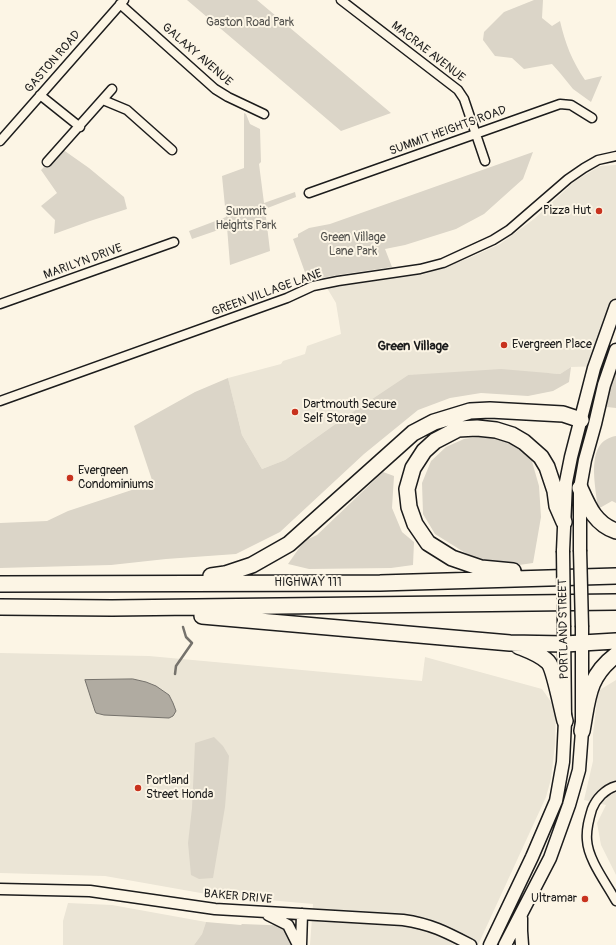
<!DOCTYPE html>
<style>
body{margin:0}
canvas{display:block;background:#fcf5e5}
</style>
<canvas width="616" height="945"></canvas>
<script>
const context = document.querySelector('canvas').getContext('2d');
context.lineJoin = 'round';
function fill(path, color) {
  context.fillStyle = color;
  context.fill(path, 'evenodd');
}
function strokePath(path, color, width, dash) {
  context.strokeStyle = color;
  context.lineWidth = width;
  context.lineCap = dash ? 'butt' : 'round';
  context.setLineDash(dash || []);
  context.stroke(path);
}
function drawText(font, color, halo, rows, align = 'center') {
  context.font = font + ' Pangolin,sans-serif';
  context.lineWidth = 4;
  context.setLineDash([]);
  context.textBaseline = 'middle';
  context.strokeStyle = halo;
  context.fillStyle = color;
  for (const [text, x, y, turn = 0] of rows) {
    context.save();
    context.translate(x, y);
    context.rotate((+turn || 0) * Math.PI / 180);
    context.textAlign = isNaN(turn) ? turn : align;
    if (halo) context.strokeText(text, 0, 0);
    context.fillText(text, 0, 0);
    context.restore();
  }
}
fill(new Path2D(`
 M616,165V326L602,366L571,367L560,374L548,373L408,375L348,415L285,460L262,469L242,435L228,378L281,364L283,361L305,354L307,346L341,334L336,303L327,288L425,274L467,259L500,244L534,219L575,181L600,166Z
 M0,653L149,656L422,681L425,657L542,689L556,709L555,744L551,779L546,797L478,945H310L313,904L212,895L105,876L0,873Z
 M616,680V875L601,845L597,823L606,805L584,800L593,761V735L598,691Z
 M68,903L112,905L206,922L202,934L194,945H63V921Z`), '#ebe5d6');
fill(new Path2D(`
 M187,0H257L391,113L341,131Z
 M534,0H543L542,18L552,26L560,21C565,43 572,61 585,80L602,76L591,102L573,89L560,73L552,64L524,69L512,58L495,56L483,40L484,32L504,12Z
 M244,113L246,114L250,124L260,129L261,162L259,164L264,203L295,192L296,197L265,209L270,251L230,265L227,227L192,239L189,231L226,217L222,176L244,168Z
 M62,149L89,168L124,197L127,209L90,221L54,234L55,220L41,206L57,193L41,170Z
 M533,152L523,179L484,214L456,229L405,245L385,249L392,267L338,275L310,280L309,278H307L293,239L298,237V234L309,228L330,224Z
 M616,364V408L607,407L608,392Z
 M571,367L569,382L553,391L528,396L481,393L450,398L418,410L364,454L280,532L236,554L166,559L111,565L0,568V523L47,521L68,511L153,483L134,426L195,392L228,378L242,435L262,469L285,460L348,415L408,375L501,369L560,374Z
 M485,436L511,443L525,450L531,458L539,486L541,517L533,563L491,569L435,534L423,514L422,483L431,461L446,447L464,439Z
 M616,436V503L612,501L598,509C596,486 584,441 616,436Z
 M383,472L394,476L392,508L402,532L414,542L413,565L391,568L309,569L288,564L304,541L317,535Z
 M214,737L223,746L229,756L225,807L213,878L199,879L191,875L188,843L192,808L195,743Z
 M206,922L241,925L242,924L293,926L296,930L295,945H194L202,934Z`), '#dbd5c8');
const water = new Path2D(`
 M133,679L146,682L156,686L169,695L173,703L176,711L173,716L169,718L104,715L96,713L95,711L85,680Z`);
fill(water, '#b0aba1');
strokePath(water, '#75726c', 1);
strokePath(new Path2D(`
 M175,674L176,666L192,643L186,637L183,627`), '#75726c', 2.5);
const minor = new Path2D(`
 M341,0L458,90L464,99L485,161
 M120,4L215,89L228,97L264,114
 M40,95L80,127
 M103,100L127,110L172,150
 M0,141L124,0
 M47,162L112,89
 M309,193L560,104L571,105L592,118
 M0,304L174,242
 M0,401L287,298L313,286L338,281L420,269L443,263L493,240L509,230L568,179L584,168L598,160L616,156
 M616,786C605,789 596,799 592,809C589,819 586,829 587,840C588,860 607,884 616,901`);
const tertiary = new Path2D(`
 M0,889L90,891L215,909L403,920C431,924 446,932 471,945
 M268,915L288,925L298,945
 M301,945L302,914`);
const secondary = new Path2D(`
 M580,550V488L585,460L595,424L604,385L616,350
 M563,551L566,482L571,457L594,368L616,306
 M521,918V931L522,945
 M490,945L532,857L556,801L563,762L565,721L564,627
 M505,945L550,858L569,805L579,770L582,731V627`);
const motorway = new Path2D(`
 M580,488C588,506 595,524 616,531
 M513,571L481,568L452,558L428,543L415,524L409,507L407,489L413,468L424,451L435,441L458,429L477,428L496,430L512,435L524,442L541,457L547,467L555,491L557,506L564,522
 M211,576L225,574L252,565L289,544L413,433L434,422L470,411L490,410L563,414L581,420
 M0,584L380,583L616,576
 M0,607L112,608L616,602
 M202,616L510,643L565,644L616,641
 M518,646C528,650 540,654 548,662C554,668 562,710 565,721
 M582,731C588,699 587,677 616,655`);
strokePath(minor, '#1c1c1c', 11);
strokePath(tertiary, '#1c1c1c', 13);
strokePath(secondary, '#1c1c1c', 15);
strokePath(motorway, '#1c1c1c', 18);
strokePath(minor, '#fcf5e5', 8);
strokePath(tertiary, '#fcf5e5', 10);
strokePath(secondary, '#fcf5e5', 12);
strokePath(motorway, '#fcf5e5', 15);
const secondaryBridge = new Path2D(`
 M580,550L582,627
 M563,551L564,627`);
strokePath(secondaryBridge, '#1c1c1c', 15, []);
strokePath(secondaryBridge, '#fcf5e5', 12);
for (const [x, y, r, color] of [
 [599,211,4,"#c8321e"],
 [504,345,4,"#c8321e"],
 [295,412,4,"#c8321e"],
 [70,478,4,"#c8321e"],
 [138,788,4,"#c8321e"],
 [585,899,4,"#c8321e"]
]) {
  const dot = new Path2D();
  dot.arc(x, y, r, 0, 2 * Math.PI);
  context.fillStyle = color;
  context.fill(dot);
  strokePath(dot, '#fcf5e5', 1.5);
}
drawText('12px', '#555450', '#fcf5e5', [
 ["Gaston Road Park",250,23],
 ["Summit",246,212],
 ["Heights Park",246,226],
 ["Green Village",353,238],
 ["Lane Park",353,252]
]);
drawText('12px', '#1c1c1c', '#fcf5e5', [
 ["MACRAE AVENUE",428,52,38],
 ["GALAXY AVENUE",197,55,41],
 ["GASTON ROAD",53,62,-49],
 ["SUMMIT HEIGHTS ROAD",448,131,-20],
 ["MARILYN DRIVE",83,262,-20],
 ["GREEN VILLAGE LANE",267,293,-20],
 ["HIGHWAY 111",308,583],
 ["PORTLAND STREET",564,629,-91],
 ["BAKER DRIVE",238,897,5]
]);
drawText('12px', '#1c1c1c', '#fcf5e5', [
 ["Pizza Hut",591,211,"right"],
 ["Evergreen Place",512,345],
 ["Dartmouth Secure",303,405],
 ["Self Storage",303,419],
 ["Evergreen",78,471],
 ["Condominiums",78,485],
 ["Portland",146,781],
 ["Street Honda",146,795],
 ["Ultramar",577,899,"right"]
], 'left');
drawText('bold 13px', '#1c1c1c', '#fcf5e5', [
 ["Green Village",413,347]
]);
</script>
